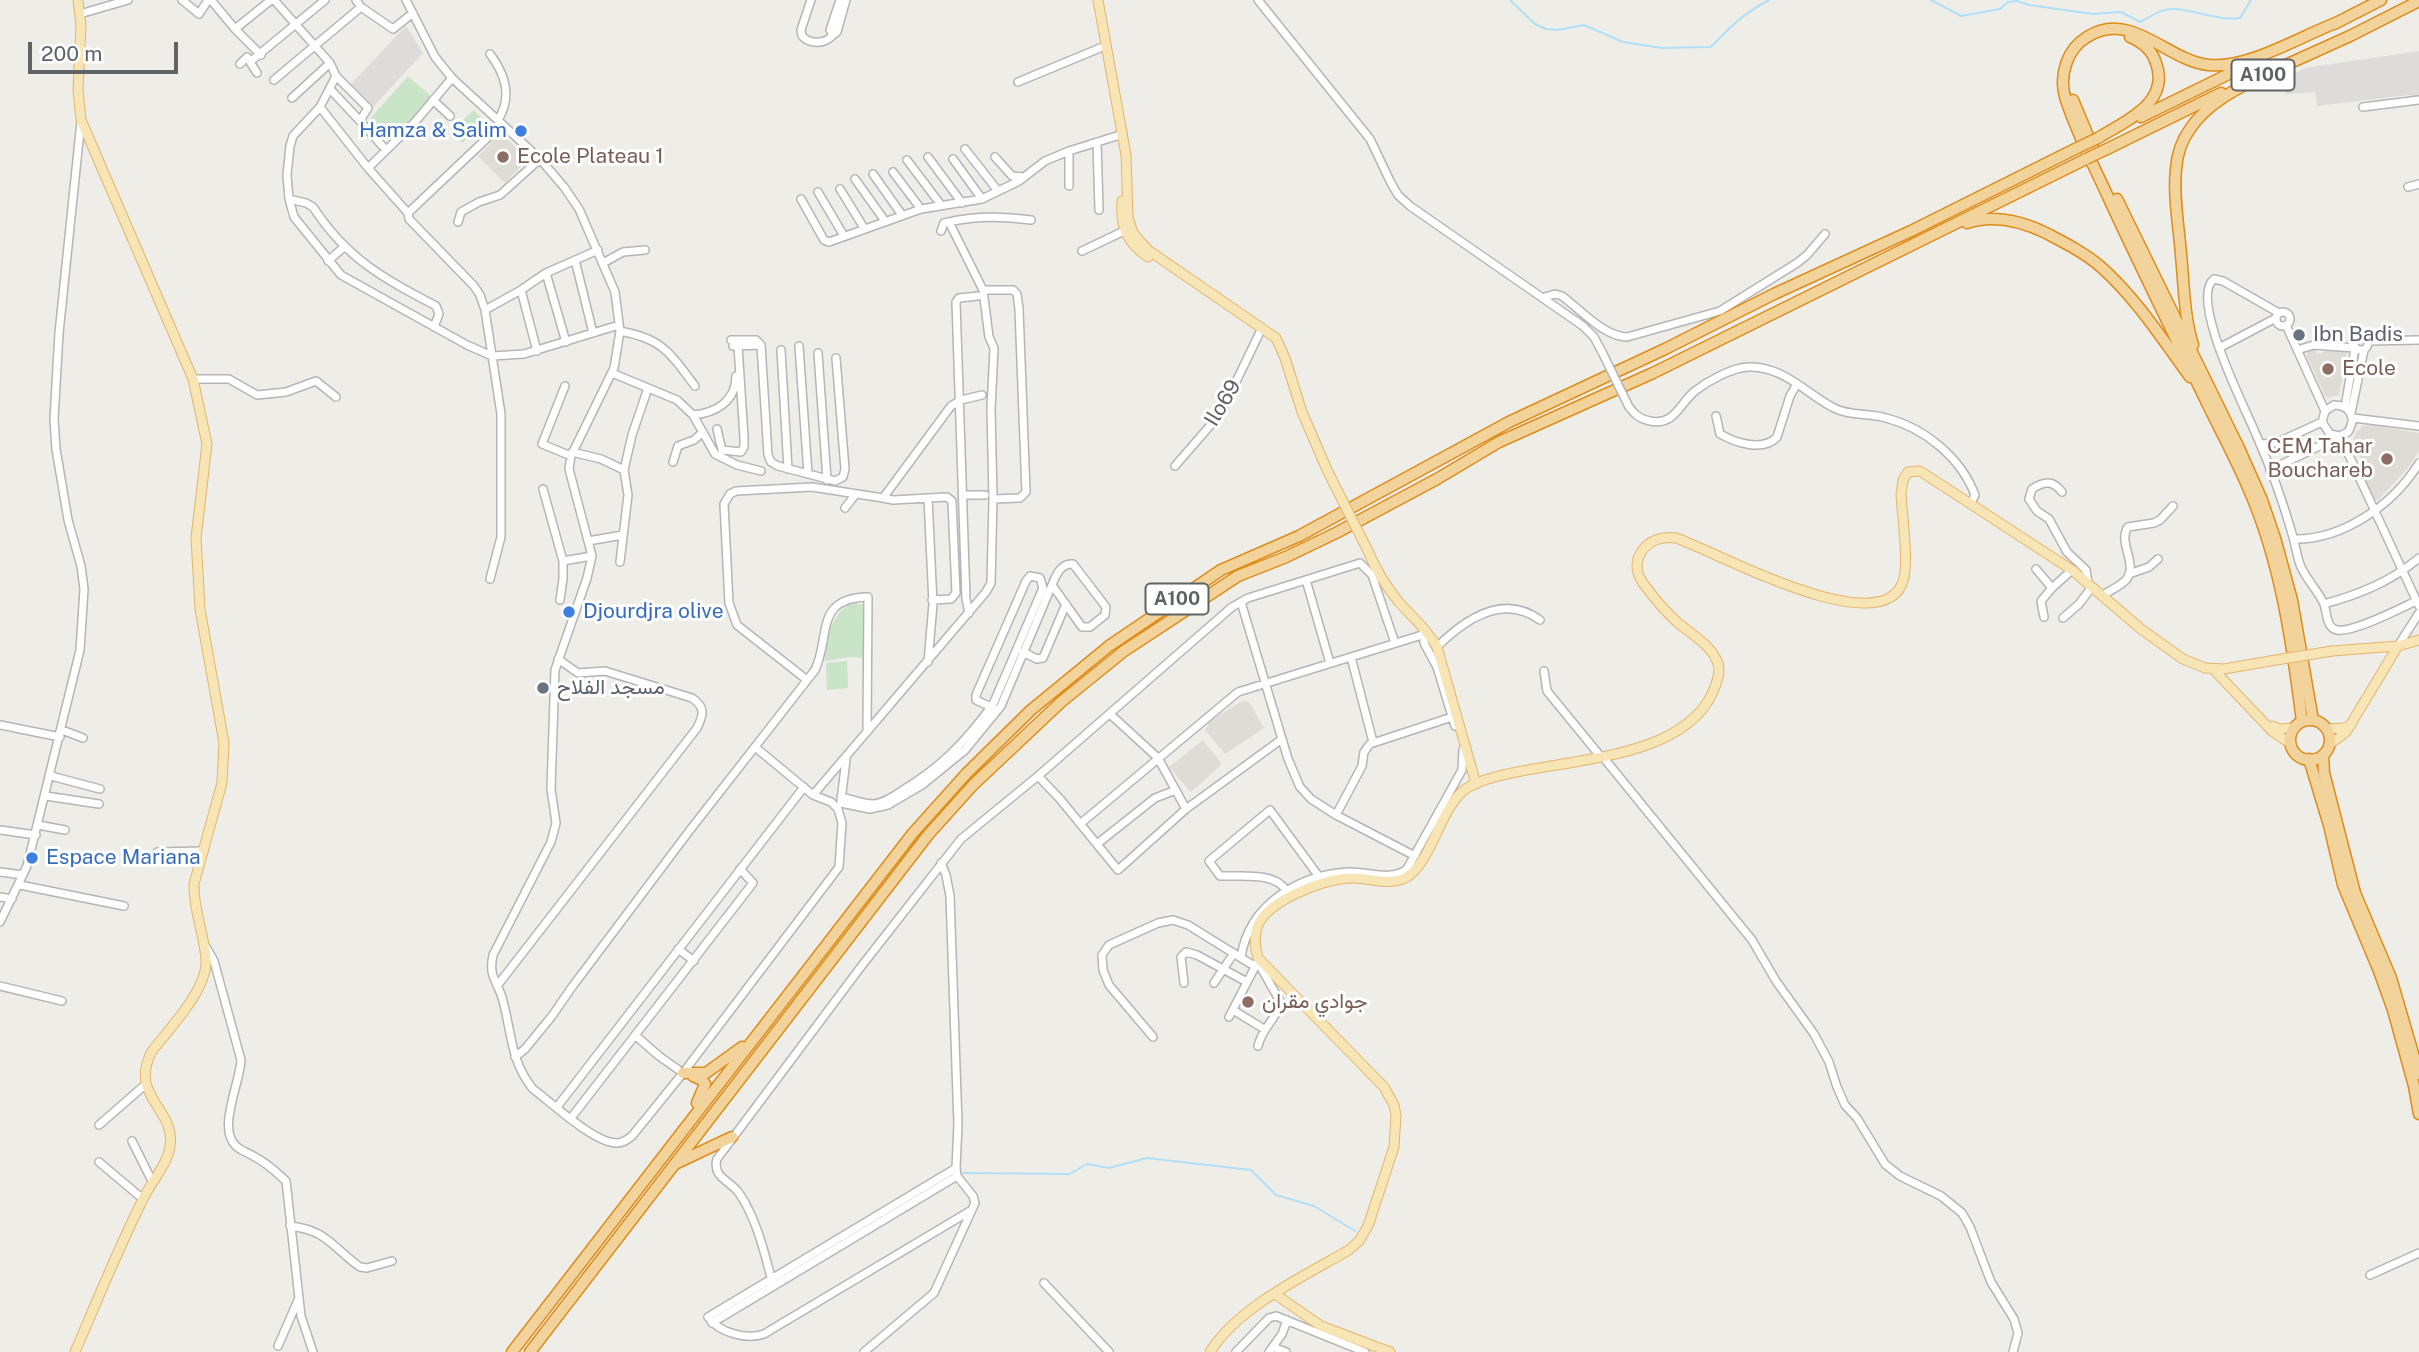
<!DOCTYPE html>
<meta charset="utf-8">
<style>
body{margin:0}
#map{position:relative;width:2419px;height:1352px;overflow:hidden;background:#efede8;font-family:"Public Sans",sans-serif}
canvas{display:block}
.scale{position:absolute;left:28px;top:42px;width:150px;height:32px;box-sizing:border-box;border:4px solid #5f6366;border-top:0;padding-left:9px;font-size:21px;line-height:24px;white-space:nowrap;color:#5f6366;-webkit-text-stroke:5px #fff;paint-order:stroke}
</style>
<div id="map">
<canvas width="2419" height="1352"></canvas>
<div class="scale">200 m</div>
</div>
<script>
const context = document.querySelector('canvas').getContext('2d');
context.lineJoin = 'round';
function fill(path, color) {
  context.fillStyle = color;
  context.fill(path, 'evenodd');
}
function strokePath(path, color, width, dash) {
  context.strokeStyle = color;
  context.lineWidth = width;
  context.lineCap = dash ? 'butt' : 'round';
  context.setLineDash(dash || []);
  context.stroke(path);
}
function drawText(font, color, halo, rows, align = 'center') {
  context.font = font + ' "Public Sans",Vazirmatn,sans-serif';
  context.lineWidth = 6;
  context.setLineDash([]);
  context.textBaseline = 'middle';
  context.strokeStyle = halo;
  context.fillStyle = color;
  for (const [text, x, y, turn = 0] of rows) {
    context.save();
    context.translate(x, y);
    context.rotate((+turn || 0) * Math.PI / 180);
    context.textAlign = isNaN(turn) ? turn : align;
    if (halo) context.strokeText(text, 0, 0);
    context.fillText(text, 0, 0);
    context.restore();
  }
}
fill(new Path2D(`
 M406,26L423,53L374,106L351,84Z
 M2419,51V99L2410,100L2409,95L2317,106L2315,92L2285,94L2290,79L2294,74L2305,68Z`), '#dedcda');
fill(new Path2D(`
 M501,133L528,159L505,183L478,156Z
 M2311,349L2316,350L2317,354L2331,349L2347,352L2339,395L2327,398L2324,394L2307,357V351Z
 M2372,425L2419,433V451L2408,468L2378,500L2374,499L2364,477L2367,474L2353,440L2356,432L2363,426Z
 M1242,701L1249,702L1264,728L1225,754L1205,730L1210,721Z
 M1203,740L1222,764L1191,792L1169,767Z`), '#dfdcd6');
fill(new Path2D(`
 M408,76L433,98L391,143L367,122Z
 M474,110L485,123L462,143L451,131Z
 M856,603L864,605L865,609L866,658L851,657L825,661C825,641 833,606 856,603Z
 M847,661L848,688L827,690L826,663Z`), '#cae4c7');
strokePath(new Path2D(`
 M1510,0L1535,24L1546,29L1558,30L1584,25L1623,42L1662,48L1711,47C1729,28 1745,12 1769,0
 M1931,0L1961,16L2000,9L2008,2L2017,1L2029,5L2093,14L2121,12L2140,22C2147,19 2154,14 2161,11C2182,3 2215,22 2240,18L2251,0
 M963,1173L1070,1174L1087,1164L1109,1168L1147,1158L1251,1170L1276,1195L1314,1206L1355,1231`), '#b1dff6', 2);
const minor = new Path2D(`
 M182,0L199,14L208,0
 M211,0L235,29L261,55
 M274,0L330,63L336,76L368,108L360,121L386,150
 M356,0L361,7L393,29L413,13
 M406,0L435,57L452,78L540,159L564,187L579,209L615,292L620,331L614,368L571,456L569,469L592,556L587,578L555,670L551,789L556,823L551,842L493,955C488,978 498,981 503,1001C512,1034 510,1060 533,1089C552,1103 594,1143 617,1143C623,1143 627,1140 632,1136L683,1073L839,867L842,823L838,809L831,802L813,795L755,747
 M811,0L801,30L802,36C811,45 825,44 833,35
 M840,0L830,30L833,35L837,32L846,0
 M1258,0L1370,139L1391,183L1398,195L1410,206L1583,326L1594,337L1602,352
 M80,14L128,0
 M235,29L271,0
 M490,54C505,74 513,96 498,120
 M251,61L325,0
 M240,64L247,57L257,73
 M336,76L320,107L293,136L290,146L287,175L289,199L294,217L341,275L467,345L492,356L524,354L619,325
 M274,80L361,7
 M1018,82L1100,48
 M330,89L360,121
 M292,98L330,63
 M433,100L450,116
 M320,107L368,168L408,213
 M2363,107L2419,100
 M1097,142L1099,210
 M965,149L998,191
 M1069,151V186
 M928,157L962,203
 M995,157L1012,176L1024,177
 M953,159L982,199
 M907,160L941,205
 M368,168L415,122L452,78
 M893,172L921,209
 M873,174L902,215
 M855,179L885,221
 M2408,187L2419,184
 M840,189L864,228
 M818,192L844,236
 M289,199L306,203L313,207C347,259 383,278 436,306L439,314L434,327
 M801,199L824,240L829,242L921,209L982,199L1019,181L1045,161L1069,151L1123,134
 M458,222L461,212L479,202L500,195L540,159
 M941,231L944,223C972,216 1002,216 1031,220
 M1082,251L1124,231
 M575,260L593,333
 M328,261L344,247
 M603,263L623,252L645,250
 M546,273L566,342
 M521,290L537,351
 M983,290H1013L1017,294L1019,309L1026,492L1020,498L993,499
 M1545,297L1555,294L1562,296C1581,310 1603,336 1627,337L1720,311L1797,263L1807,255L1825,234
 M485,310L521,290L546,273L598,250
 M2276 319a7 7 0 1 1 14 0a7 7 0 1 1-14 0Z
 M2279,313L2223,281L2214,279C2189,298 2244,406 2255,432C2270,466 2283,501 2293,537C2296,547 2297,558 2301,567C2307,580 2318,591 2324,604C2327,612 2326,628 2337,630C2353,633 2401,608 2416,601
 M2286,325L2325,411
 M620,331C663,339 669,352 695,386
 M2354 343a7 7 0 1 1 14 0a7 7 0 1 1-14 0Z
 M731,340H756L761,345L768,455L771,462L778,466L835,481L843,477L845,469L836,358
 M2368,341L2419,340
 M733,346L761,345
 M799,346L808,474
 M2219,348L2276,318
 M781,350L788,469
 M2297,350L2314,345L2355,348L2345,407
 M818,353L827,480
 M612,373L677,400L693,415L715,454L737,465L761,471
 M193,379H229L257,395L286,392L316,381L336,397
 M565,386L542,444L571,456
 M1629,407C1635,415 1640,419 1650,421C1675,426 1679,404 1695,391C1708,381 1731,368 1748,367C1782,365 1807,394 1834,408C1849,416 1869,413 1886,418C1925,428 1961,458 1975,495L1971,503
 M2351,413L2364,350
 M693,415C716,413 736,401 736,376
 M1716,416L1720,434C1736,443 1763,452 1777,437L1790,396L1797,384
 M2353,418L2419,426
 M717,429L722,450L741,452L744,447V437L738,346
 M2340,436L2419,606
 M2260,444L2276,443L2322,422
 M572,452L601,459L624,470
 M673,462L678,446L694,440L703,432
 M1175,466L1221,413L1260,332
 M2270,470L2348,432C2357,418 2350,405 2334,405L2325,411L2322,422L2330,434L2339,436
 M543,489L563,561V579L560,600
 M2062,492C2053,480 2044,481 2032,489L2029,499L2037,511L2049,519L2067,552L2086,570L2088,583
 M963,495H985
 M883,498L893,500L947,497L952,501L956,593L951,599L932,600
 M845,508L855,495
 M2294,539C2343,540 2394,504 2419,463
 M588,541L623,535
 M563,561L592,556
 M620,562L628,495L624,470L632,435L648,388
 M2036,569L2052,588L2072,570
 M2129,574L2149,567L2158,559
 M1030,576L1040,578L1043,588L994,702L991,707L976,700V695L1026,581Z
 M490,579L501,537V414L485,310L480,295L474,286L409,219L408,213L502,124
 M1306,580L1330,663
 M2102,596C2109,591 2120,586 2126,580C2139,565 2117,542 2128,527L2154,523L2160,520L2173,506
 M1241,602L1288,759L1300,787L1311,799L1336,815L1415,856
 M2324,604C2360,594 2390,582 2419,558
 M969,613L966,599L956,302L959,298L978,296
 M2044,617L2041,601L2052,588
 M2063,618L2079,604L2092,587
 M1423,627L1424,643L1437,667L1455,726
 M2398,646L2419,613
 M1437,647C1464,620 1503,593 1540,620
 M1023,652L1037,659L1043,658L1066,604
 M1351,657L1373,742
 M928,662L933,604L928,498
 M1544,671L1547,691L1601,757
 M807,680L737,625L729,603L724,504L730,494L736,491L812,487L883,498L951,406L961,400L982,395
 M1110,714L1158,758L1186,809
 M0,725L60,737
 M62,730L83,738
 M1603,757L1752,940L1776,981L1814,1034L1829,1062L1837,1087L1845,1105L1857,1118L1885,1164L1900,1176L1941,1196L1962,1213L1970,1227L1991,1282L2014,1319L2018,1333L2013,1352
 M51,776L100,789
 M1038,776L1060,799L1118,870L1186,809L1282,739
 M813,795L986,592L991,583L993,499L991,409L994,348L989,337L983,290L949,222
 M46,796L99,804
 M841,797C851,799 863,804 873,804C884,803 894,796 903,790C941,767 965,742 991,707L994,709
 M841,800L846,760
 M841,803L870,809L888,805L922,785L965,750L1001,706L1052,585L1082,627H1090L1105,615L1106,607L1073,564C1061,563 1056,575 1052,585
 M1336,815L1362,766L1364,752L1370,744L1452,717
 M1080,824L1238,692L1422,635
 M38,825L65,830
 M0,830L36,835
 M1097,844L1155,798L1176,790
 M157,852L204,851
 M0,872L23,875
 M20,885L124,906
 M1287,892C1276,871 1241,877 1220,876L1209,861L1270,810L1320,878
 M0,897L12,899
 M0,922L27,866L80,650L84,589L81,566L68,520L56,449L54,419L59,333L81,121
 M206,947L214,961L241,1060C240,1083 217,1129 236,1146C241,1151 249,1153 255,1157C267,1163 276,1172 286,1181L301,1316L313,1352
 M678,949L694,961
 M1241,957C1249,905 1298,875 1348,872C1368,871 1390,882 1407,869L1462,770L1463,750
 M1184,983L1181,957L1186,952L1197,955L1247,982
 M1214,983L1234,953
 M0,986L62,1001
 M497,986L697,728C704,714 705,707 692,698L605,671L578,673L558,659
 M1233,1010L1264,1029
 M1229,1017L1256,965
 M636,1036L659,1056L683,1073
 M1153,1037L1109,985L1103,970L1102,955L1109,945L1158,923L1173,920L1188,925L1251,964L1264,966
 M1258,1046C1262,1028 1276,1019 1281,1003L1260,966
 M515,1057L525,1049L552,1016L572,987L690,830L815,670C831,636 814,598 868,597L867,732
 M557,1107L804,787
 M571,1118L753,883L740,869
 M99,1125L146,1084
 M132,1141L152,1181
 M99,1162L143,1199
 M956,1168L708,1317C719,1333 747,1340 764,1334L970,1211
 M290,1226C327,1230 332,1247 360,1267L367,1268L392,1261
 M2370,1275L2419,1253
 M1044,1283L1109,1352
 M773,1285C765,1255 757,1219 739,1193C730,1180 712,1178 717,1159L860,968L961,839L1038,776L1232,607L1248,598L1360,563L1372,575L1395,643
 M712,1323L957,1176
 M278,1346L299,1298
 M1273,1347L1286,1352
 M864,1352L934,1293L975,1203L973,1196L957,1176L956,1168L958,1124L950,896L946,875L941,863
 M1236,1352L1269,1318L1276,1316L1365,1352
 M1269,1352L1282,1334L1287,1320`);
const major = new Path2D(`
 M1098,0L1126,155L1128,217L1133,233L1148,250L1276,338L1285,358L1302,412L1328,472
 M1122,201C1120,227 1127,243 1148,257
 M1367,549C1375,568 1385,585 1398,601C1411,616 1427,629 1437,647L1476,784
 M2332,651L2398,646L2419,640
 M2213,669L2272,731L2291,744
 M2272,726L2280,729L2294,728
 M2327,729L2344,728L2351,725
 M2329,745L2346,732L2398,646
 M1275,1294L1321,1326L1390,1352
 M75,1352C97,1301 118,1249 143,1199C151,1182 168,1164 170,1146C176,1108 128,1097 152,1051C170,1028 208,989 206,959C204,933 193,909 194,884L222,783L224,743L200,609L196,538L207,444L193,379L81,120L78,90L81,26L78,0
 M1210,1352C1238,1307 1304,1276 1349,1250L1359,1241L1368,1226L1394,1147L1396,1115L1394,1105L1384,1087L1258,958C1254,944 1253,930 1262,918C1278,897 1327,878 1353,878C1370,878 1388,886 1405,878C1431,864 1439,812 1463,791C1483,774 1548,767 1575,762C1626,753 1698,740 1716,684C1719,676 1721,667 1716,659C1709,644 1690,633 1678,623C1665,611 1653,597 1643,583C1626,560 1648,533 1676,538C1715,551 1877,642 1902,584C1910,567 1902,515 1901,494L1903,480L1908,472L1920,471L2072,570L2141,629L2183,659L2205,668L2224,669L2270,661`);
const highway = new Path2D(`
 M2334,24L2381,0
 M2268,73L2350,36L2419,1
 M2073,100L2094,150
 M2141,117L2243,67
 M2098,138C2124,122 2171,103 2156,63C2152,50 2142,42 2130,37
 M2107,149L2221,93
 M2117,199L2238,446L2262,500L2275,538L2292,600L2313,720
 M1967,223C1994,214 2021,221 2046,233C2065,243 2085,253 2101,267C2136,298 2163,340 2190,377
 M2193,345C2184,316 2184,285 2181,255C2179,227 2173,197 2176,169C2177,155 2182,140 2190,129C2208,101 2243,86 2272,71
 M2290 740a20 20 0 1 1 40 0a20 20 0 1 1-40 0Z
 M2302,721C2292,643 2281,563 2249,490C2236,459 2220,430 2205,399C2173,333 2140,266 2109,199C2094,166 2076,132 2065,97C2059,75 2067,49 2087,37C2131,9 2167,61 2209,65C2248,69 2301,36 2338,22
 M2323,755L2324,773L2355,893L2391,978L2419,1074
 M2309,759L2329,825L2343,885L2379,971L2393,1010L2414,1086L2419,1114
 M683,1073H706L742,1047
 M693,1076L702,1080L705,1084L697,1103
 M677,1163L732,1137
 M512,1352L913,833L966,774L1031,710L1109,646L1221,570L1299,536L1509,422L1665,349L1774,294L1911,231L2079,147
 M530,1352L928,835L973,785L1061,702L1124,651L1238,576L1286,557L1336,533L1437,479L1499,442L1653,373L2086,159`);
strokePath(minor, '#b3b5b8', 10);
strokePath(major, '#e3b56e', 11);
strokePath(highway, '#de8c1a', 13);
strokePath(minor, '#fff', 7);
strokePath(major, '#f7e5b6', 9);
strokePath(highway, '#f2d39c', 10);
const minorBridge = new Path2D(`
 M1602,352L1629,407`);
const majorBridge = new Path2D(`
 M1328,472L1367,549
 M2270,661L2332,651`);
const highwayBridge = new Path2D(`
 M2079,147L2098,138
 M2086,159L2107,149`);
strokePath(minorBridge, '#b3b5b8', 10, []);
strokePath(majorBridge, '#e3b56e', 11, []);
strokePath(highwayBridge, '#de8c1a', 13, []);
strokePath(minorBridge, '#fff', 7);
strokePath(majorBridge, '#f7e5b6', 9);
strokePath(highwayBridge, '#f2d39c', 10);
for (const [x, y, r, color] of [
 [521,131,7,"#3f7fe0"],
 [503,157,7,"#8d6e63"],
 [2299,335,7,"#6b7280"],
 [2328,369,7,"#8d6e63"],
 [2387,459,7,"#8d6e63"],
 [569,612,7,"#3f7fe0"],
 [543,688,7,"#6b7280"],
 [32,858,7,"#3f7fe0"],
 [1248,1002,7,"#8d6e63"]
]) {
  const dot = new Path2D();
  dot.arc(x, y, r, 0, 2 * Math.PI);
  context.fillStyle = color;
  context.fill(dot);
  strokePath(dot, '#fff', 2.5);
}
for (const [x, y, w] of [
 [2263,75,63],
 [1177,599,63]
]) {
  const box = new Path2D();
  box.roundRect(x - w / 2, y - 15.5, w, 31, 5);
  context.fillStyle = '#fff';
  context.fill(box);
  strokePath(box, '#5f6366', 2);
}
drawText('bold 19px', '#5f6366', null, [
 ["A100",2263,75],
 ["A100",1177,599]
]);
drawText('21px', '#366cbe', '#fff', [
 ["Hamza & Salim",507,131,"right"],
 ["Djourdjra olive",583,612],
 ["Espace Mariana",46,858]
], 'left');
drawText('21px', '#785e54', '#fff', [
 ["Ecole Plateau 1",517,157],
 ["Ecole",2342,369],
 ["CEM Tahar",2373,447,"right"],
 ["Bouchareb",2373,471,"right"],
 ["جوادي مقران",1262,1002]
], 'left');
drawText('21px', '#5b616d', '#fff', [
 ["Ibn Badis",2313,335],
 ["مسجد الفلاح",557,688]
], 'left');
drawText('21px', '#5f6366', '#fff', [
 ["Ilo69",1223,403,-59]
]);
</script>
